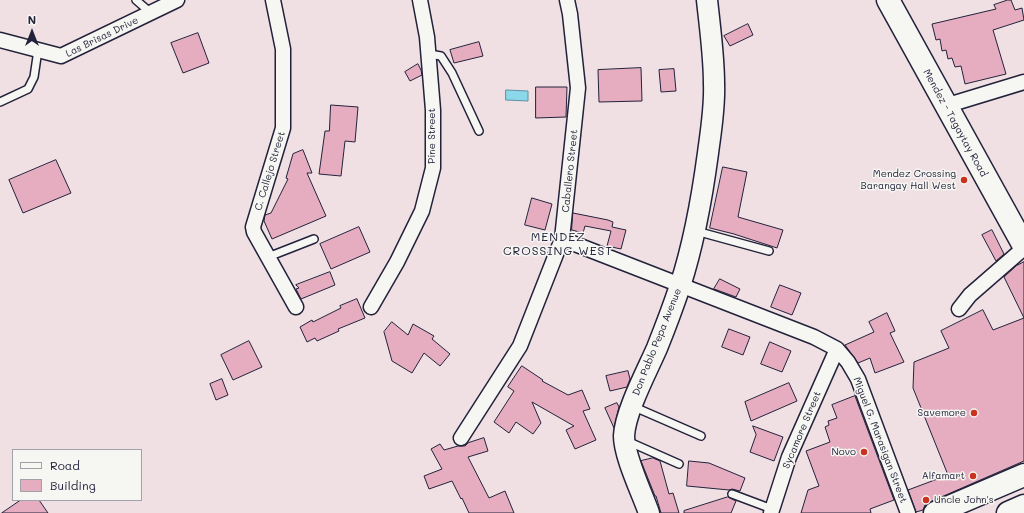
<!DOCTYPE html>
<style>
body{margin:0}
#map{position:relative;width:1024px;height:513px;overflow:hidden;background:#f1e0e3;font-family:Mali,sans-serif}
canvas{display:block}
.legend{position:absolute;left:12px;top:449px;width:130px;height:52px;box-sizing:border-box;background:#f6f6f2;border:1px solid #a1a1a9;margin:0;padding:5px 7px;list-style:none;font-size:12px;color:#22223b}
.legend li{display:flex;align-items:center;gap:8px;height:20px}
.legend b{width:20px;border:1px solid #a1a1a9}
.north{position:absolute;left:12px;top:12px;width:40px;height:40px;-webkit-text-stroke:3px #f6f6f2;paint-order:stroke;rotate:0deg;font-size:11px;font-weight:700;line-height:16px;text-align:center;color:#22223b}
.north::after{content:'';display:block;margin:auto;width:14px;height:18px;background:#22223b;clip-path:polygon(50% 0,100% 100%,50% 72%,0 100%)}
</style>
<div id="map">
<canvas width="1024" height="513"></canvas>
<ul class="legend">
<li><b style="height:5px;background:#f6f6f2"></b>Road</li>
<li><b style="height:11px;background:#e5adbf"></b>Building</li>
</ul>
<div class="north">N</div>
</div>
<script>
const context = document.querySelector('canvas').getContext('2d');
context.lineJoin = 'round';
function fill(path, color) {
  context.fillStyle = color;
  context.fill(path, 'evenodd');
}
function strokePath(path, color, width, dash) {
  context.strokeStyle = color;
  context.lineWidth = width;
  context.lineCap = dash ? 'butt' : 'round';
  context.setLineDash(dash || []);
  context.stroke(path);
}
function drawText(font, color, halo, rows, align = 'center') {
  context.font = font + ' Mali,sans-serif';
  context.lineWidth = 3;
  context.setLineDash([]);
  context.textBaseline = 'middle';
  context.strokeStyle = halo;
  context.fillStyle = color;
  for (const [text, x, y, turn = 0] of rows) {
    context.save();
    context.translate(x, y);
    context.rotate((+turn || 0) * Math.PI / 180);
    context.textAlign = isNaN(turn) ? turn : align;
    if (halo) context.strokeText(text, 0, 0);
    context.fillText(text, 0, 0);
    context.restore();
  }
}
const water = new Path2D(`
 M506,90L528,91V101L506,100Z`);
fill(water, '#8bd8ea');
strokePath(water, '#618fa4', 1);
const building = new Path2D(`
 M1008,0H1011L1015,10L1022,8L1024,20L993,30L1006,74L965,84L961,66L955,67L952,58L948,59L946,50L942,51L940,39L936,40L932,24L996,9L994,5Z
 M748,24L753,35L730,46L724,36Z
 M198,33L209,63L183,73L171,43Z
 M479,42L483,56L454,63L450,50Z
 M418,64L421,70L422,75L410,81L405,72Z
 M641,68L642,101L599,102L598,70Z
 M674,69L676,91L661,92L659,70Z
 M536,87H567L566,117L536,118Z
 M331,105L358,107L355,142L345,141L341,176L319,174L325,131H329Z
 M303,150L312,173H307L326,216L272,239L264,221L265,215L271,213L288,179L286,178L293,154Z
 M56,160L71,193L23,213L9,180Z
 M723,167L747,172L738,217L783,230L777,248L734,234L710,228Z
 M532,198L552,204L545,230L525,225Z
 M573,213L608,220L613,222L612,227L626,230L621,249L607,246L611,231L585,226L583,233L572,230Z
 M359,227L370,252L331,269L320,244Z
 M992,230L1004,254L996,261L982,235Z
 M1024,262V318L1004,277L1016,266Z
 M330,272L335,285L301,299L296,289L299,288L296,285Z
 M720,279L740,289L736,297L714,289Z
 M780,285L801,293L792,315L771,307Z
 M357,299L365,318L338,329L339,331L317,341L315,338L307,342L300,327L312,320L313,322L341,308L340,306Z
 M983,310L993,330L1024,318V461L930,502L925,505L923,510L916,512L908,490L948,475L913,388L914,362L949,348L941,331Z
 M887,313L895,331L890,333L904,362L875,373L870,358L858,363L845,345L874,332L869,322Z
 M392,322L408,335L413,324L434,336L432,339L450,354L440,366L424,353L412,373L392,361L384,332Z
 M729,329L750,337L743,355L722,347Z
 M249,341L262,367L233,380L221,355Z
 M770,342L791,351L782,372L761,364Z
 M522,366L543,380L542,381L568,395L582,390L590,409L583,411L596,440L575,449L566,430L574,426L532,402L541,423L533,434L516,422L509,433L494,422L514,391L508,387Z
 M628,371L630,379L627,387L610,391L606,376Z
 M222,379L228,395L216,400L210,384Z
 M789,383L797,401L751,421L745,402Z
 M855,396L894,500L870,509L871,513H801L808,490L819,486L806,451L830,442L825,427L829,425L828,421L837,418L832,405Z
 M617,403L619,407L614,428L605,408Z
 M753,426L783,437L774,461L750,452L756,435Z
 M484,438L488,451L468,457L489,498L505,491L514,513H469L462,498L461,499L452,481L429,489L424,476L442,469L431,449L440,444L444,450L458,446H465L468,443Z
 M653,458L660,461L669,494L673,493L679,513H661L656,496H655L641,461Z
 M689,461L709,463L745,478L740,491L732,489L729,490L687,486Z
 M728,497L736,501L731,513H684V511Z
 M21,500H39L48,513H2Z`);
fill(building, '#e5adbf');
strokePath(building, '#22223b', 1);
const lane = new Path2D(`
 M136,0L151,13
 M429,54L441,56L452,73L479,131
 M0,102L28,89L34,77L38,50
 M696,231L769,251
 M268,257L314,239
 M632,406L701,436
 M627,441L679,464
 M732,494L772,509`);
const street = new Path2D(`
 M273,0L283,49V128L253,227L254,232L296,307
 M0,40L61,56L177,0
 M945,106L1024,82
 M562,239L814,337L837,349L848,362L858,379L908,513
 M371,307L397,262L422,211L433,168V110L427,37L420,0
 M959,309L970,295L1024,248
 M461,438L520,346L562,239L578,88L570,14L567,0
 M771,513L789,457L837,349`);
const secondary = new Path2D(`
 M649,513C642,493 624,456 624,436C625,412 647,371 657,348C665,328 673,307 680,286C694,243 702,198 708,153C711,130 715,107 714,84C714,56 710,28 707,0`);
const primary = new Path2D(`
 M888,0L1024,246
 M935,513L1024,475
 M1008,513L1024,506`);
strokePath(lane, '#22223b', 10);
strokePath(street, '#22223b', 17);
strokePath(secondary, '#22223b', 23);
strokePath(primary, '#22223b', 25);
strokePath(lane, '#f6f6f2', 7);
strokePath(street, '#f6f6f2', 14);
strokePath(secondary, '#f6f6f2', 20);
strokePath(primary, '#f6f6f2', 22);
for (const [x, y, r, color] of [
 [964,180,4,"#c8321e"],
 [974,413,4,"#c8321e"],
 [864,452,4,"#c8321e"],
 [973,476,4,"#c8321e"],
 [926,500,4,"#c8321e"]
]) {
  const dot = new Path2D();
  dot.arc(x, y, r, 0, 2 * Math.PI);
  context.fillStyle = color;
  context.fill(dot);
  strokePath(dot, '#f6f6f2', 1.5);
}
drawText('10px', '#22223b', '#f6f6f2', [
 ["Las Brisas Drive",102,37,-26],
 ["Mendez - Tagaytay Road",955,123,61],
 ["Pine Street",432,136,-90],
 ["C. Callejo Street",270,171,-73],
 ["Caballero Street",570,171,-84],
 ["Don Pablo Pepa Avenue",657,342,-68],
 ["Sycamore Street",802,430,-67],
 ["Miguel G. Marasigan Street",880,440,69]
]);
drawText('10px', '#22223b', '#f6f6f2', [
 ["Mendez Crossing",956,174],
 ["Barangay Hall West",956,186],
 ["Savemore",966,413],
 ["Novo",856,452],
 ["Alfamart",965,476],
 ["Uncle John's",934,500,"left"]
], 'right');
context.letterSpacing = '1px';
drawText('12px', '#22223b', '#f6f6f2', [
 ["MENDEZ",558,237],
 ["CROSSING WEST",558,251]
]);
context.letterSpacing = '0px';
</script>
